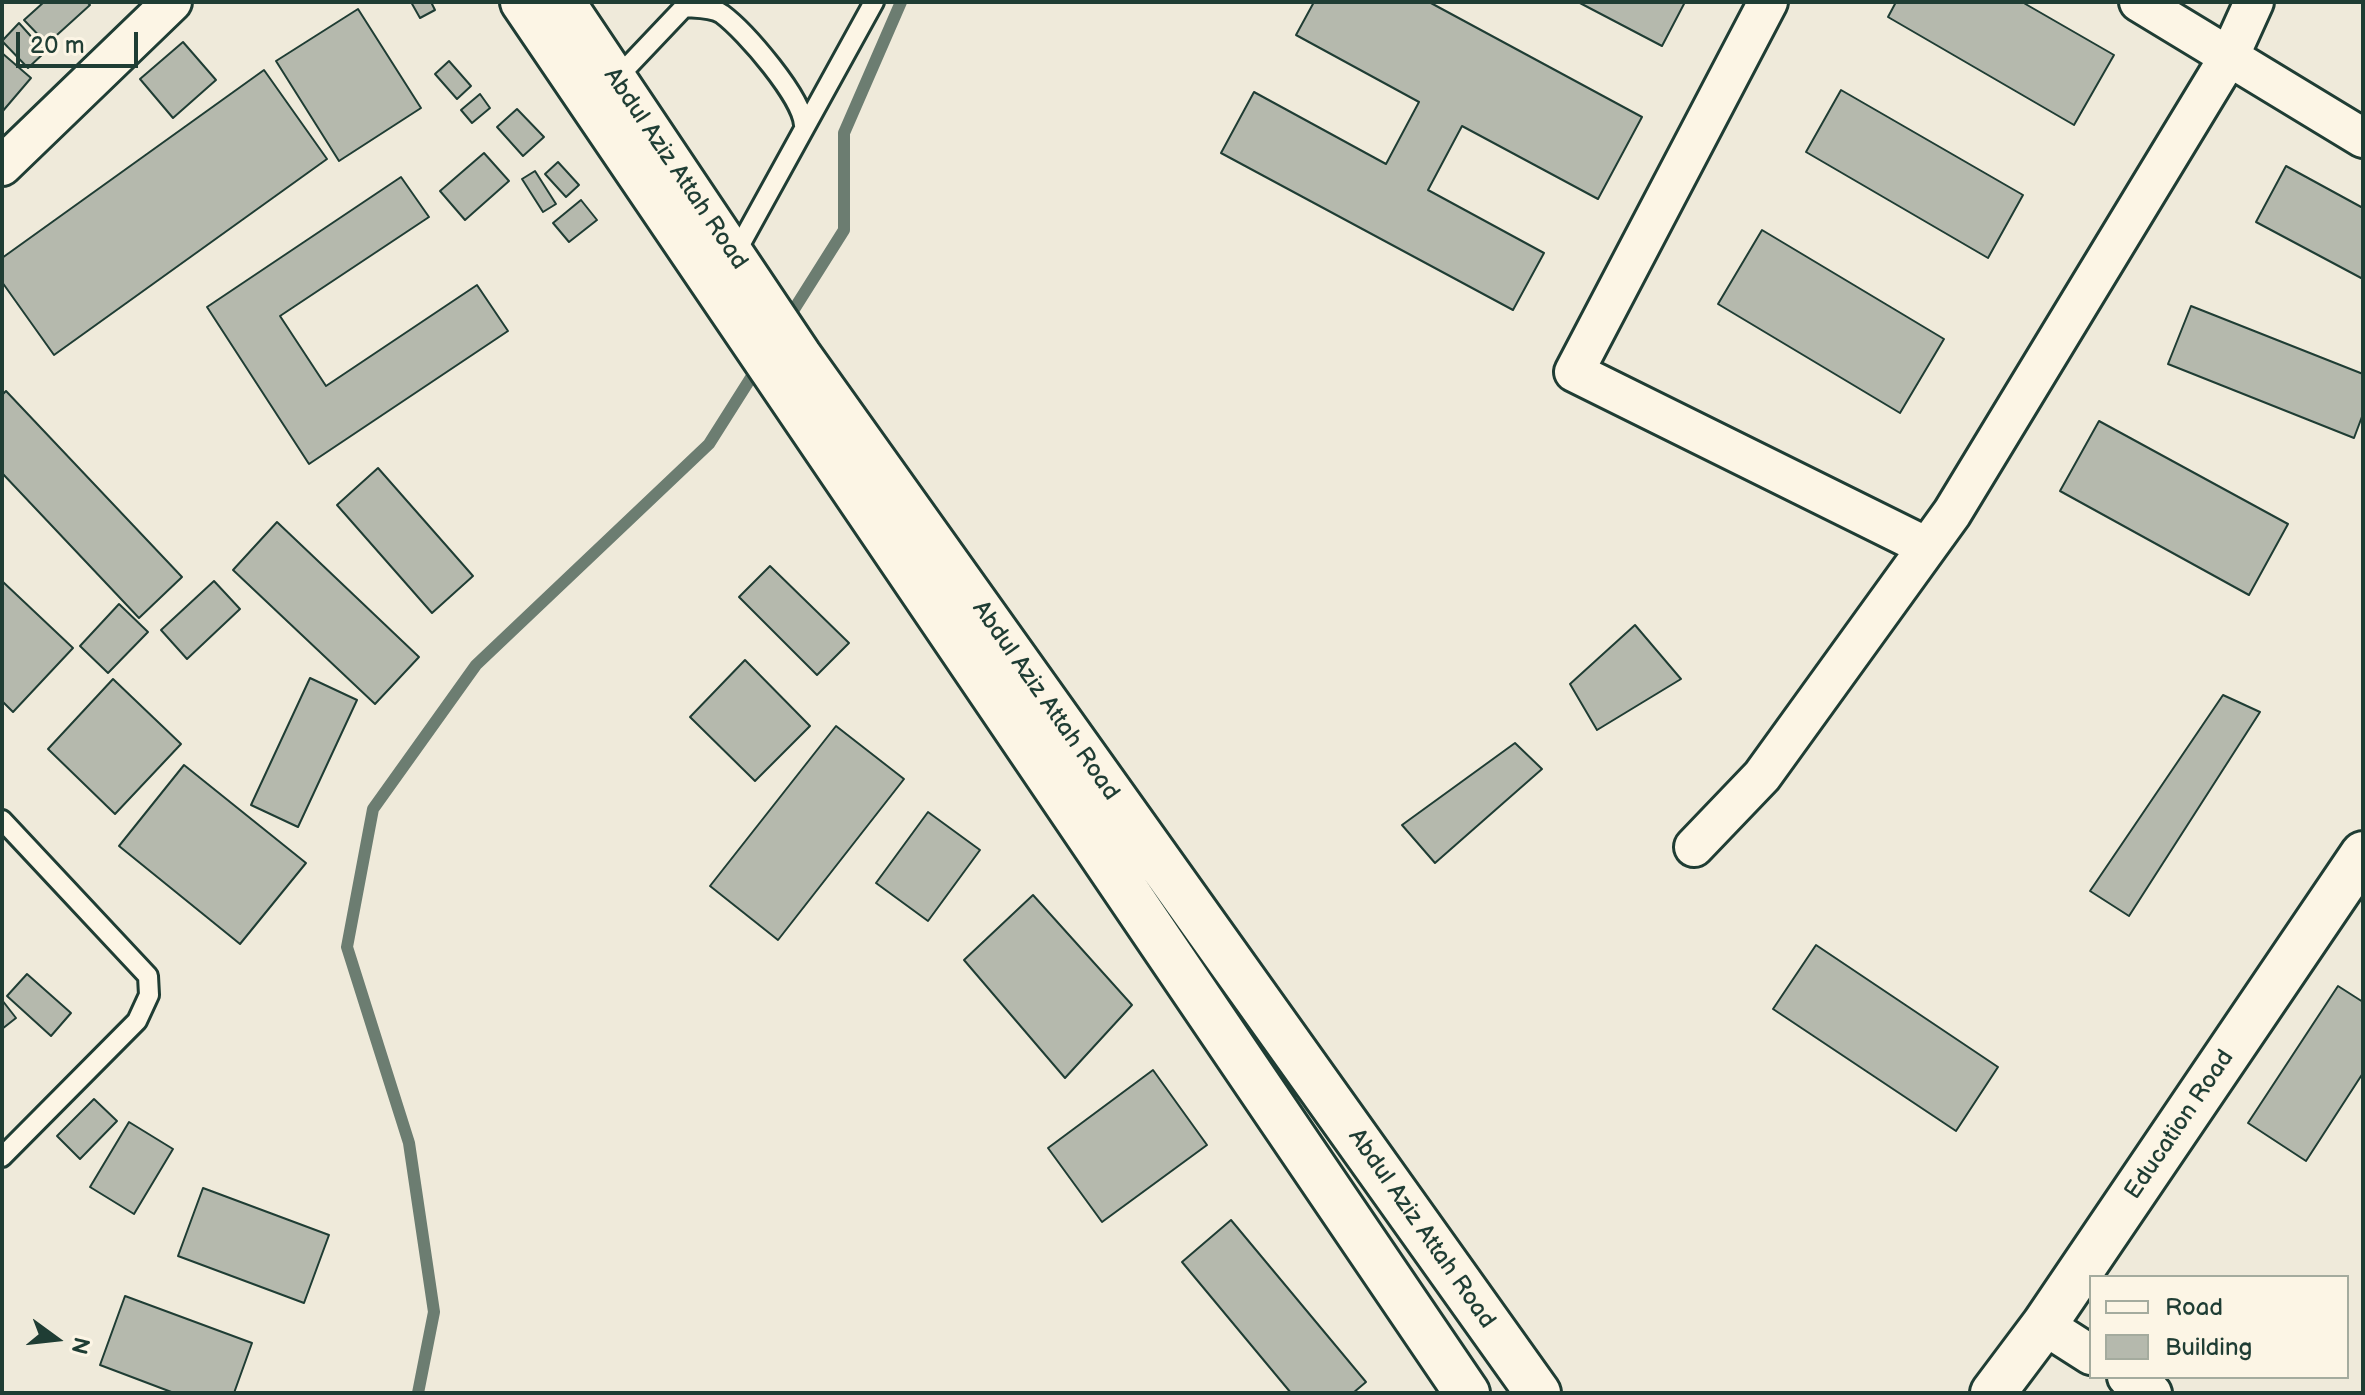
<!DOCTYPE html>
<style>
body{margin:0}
#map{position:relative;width:2365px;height:1395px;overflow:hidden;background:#efeada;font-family:"Balsamiq Sans",sans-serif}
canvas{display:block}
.frame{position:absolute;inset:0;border:4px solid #1f3d34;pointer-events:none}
.legend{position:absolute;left:2089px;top:1275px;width:260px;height:104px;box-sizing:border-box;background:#fcf5e5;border:2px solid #a4ab9e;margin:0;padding:10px 14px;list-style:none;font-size:24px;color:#1f3d34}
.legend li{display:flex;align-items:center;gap:16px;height:40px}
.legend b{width:40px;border:2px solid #a4ab9e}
.north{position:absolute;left:16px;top:1299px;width:80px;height:80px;-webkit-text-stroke:6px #fcf5e5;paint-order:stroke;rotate:105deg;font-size:22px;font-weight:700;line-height:32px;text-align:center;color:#1f3d34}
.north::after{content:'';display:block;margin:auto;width:28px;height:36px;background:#1f3d34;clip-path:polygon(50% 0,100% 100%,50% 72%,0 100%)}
.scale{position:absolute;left:16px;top:32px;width:122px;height:36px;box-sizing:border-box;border:4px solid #1f3d34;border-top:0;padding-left:10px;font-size:24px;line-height:28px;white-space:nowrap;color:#1f3d34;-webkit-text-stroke:6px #fcf5e5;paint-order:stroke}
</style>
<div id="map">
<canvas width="2365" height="1395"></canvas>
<div class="frame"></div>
<ul class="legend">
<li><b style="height:10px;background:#fcf5e5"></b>Road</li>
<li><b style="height:22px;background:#b5b9ad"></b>Building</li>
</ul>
<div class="north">N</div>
<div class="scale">20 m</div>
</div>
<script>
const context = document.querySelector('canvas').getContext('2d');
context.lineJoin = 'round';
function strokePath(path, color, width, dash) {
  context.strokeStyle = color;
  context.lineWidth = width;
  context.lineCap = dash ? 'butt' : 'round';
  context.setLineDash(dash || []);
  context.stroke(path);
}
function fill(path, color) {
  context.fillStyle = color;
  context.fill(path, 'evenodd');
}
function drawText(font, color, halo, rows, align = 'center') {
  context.font = font + ' "Balsamiq Sans",sans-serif';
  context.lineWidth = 6;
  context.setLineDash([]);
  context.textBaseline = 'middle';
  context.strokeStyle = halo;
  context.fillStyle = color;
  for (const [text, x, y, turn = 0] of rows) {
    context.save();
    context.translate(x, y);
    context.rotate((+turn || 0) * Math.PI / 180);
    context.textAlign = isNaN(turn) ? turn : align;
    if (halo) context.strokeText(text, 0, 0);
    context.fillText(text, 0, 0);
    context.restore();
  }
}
strokePath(new Path2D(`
 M786,322L844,230V133L901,2
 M418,1393L434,1312L409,1143L347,947L373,809L476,665L709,444L759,365`), '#6c7d71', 12);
const building = new Path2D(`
 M44,2H87L90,5L47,44L24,20Z
 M411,2H431L435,10L420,18Z
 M1314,2H1429L1642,117L1598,199L1462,126L1428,190L1544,253L1513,310L1221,153L1254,92L1386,164L1419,102L1296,35Z
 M1578,2H1685L1662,46Z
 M1896,2H2022L2114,55L2074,125L1888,17Z
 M358,9L421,108L339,161L276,61Z
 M19,23L45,52L28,68L2,41Z
 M183,42L216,80L173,118L140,79Z
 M2,53L31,78L2,112Z
 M449,61L471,86L457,99L435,74Z
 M264,70L327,159L54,355L2,282V258Z
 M1841,90L2023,195L1988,258L1806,152Z
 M480,94L490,108L472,123L461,110Z
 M517,109L544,137L523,156L497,127Z
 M484,153L509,181L465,220L440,191Z
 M558,162L579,185L566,197L545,174Z
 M2286,166L2363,208V279L2256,222Z
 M535,171L556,204L543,212L522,179Z
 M401,177L429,217L280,316L326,386L477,285L508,331L309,464L207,307Z
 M581,200L597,220L569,242L553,223Z
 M1762,230L1944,339L1900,413L1718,304Z
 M2191,306L2363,374V414L2354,438L2168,364Z
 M6,391L182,577L139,618L2,473V395Z
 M2099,421L2288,524L2249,595L2060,491Z
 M378,468L473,576L432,613L337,505Z
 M277,522L419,657L375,704L233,570Z
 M770,566L849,643L817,675L739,597Z
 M2,581L73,648L13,712L2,701Z
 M214,581L240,609L187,659L161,630Z
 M119,604L148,632L108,673L80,646Z
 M1635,625L1681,679L1597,730L1570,684Z
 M745,660L810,726L755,781L690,717Z
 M310,678L357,700L298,827L251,805Z
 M113,679L181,744L115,814L48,749Z
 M2223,695L2260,712L2129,916L2090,891Z
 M836,726L904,779L778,940L710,886Z
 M1515,743L1542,769L1435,863L1402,825Z
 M184,765L306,863L240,944L119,846Z
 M928,812L980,850L928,921L876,883Z
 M1033,895L1132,1005L1065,1078L964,960Z
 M1816,945L1998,1067L1956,1131L1773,1009Z
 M27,974L71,1013L51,1036L7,996Z
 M2338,986L2363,1002V1073L2306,1161L2248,1123Z
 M2,1000L16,1018L2,1029Z
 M1153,1070L1207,1145L1102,1222L1048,1148Z
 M94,1099L117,1121L80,1159L57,1136Z
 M129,1122L173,1149L134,1214L90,1187Z
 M203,1188L329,1235L304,1303L178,1256Z
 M1231,1220L1366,1382L1353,1393H1291L1182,1262Z
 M125,1296L252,1343L234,1393H174L100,1365Z`);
fill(building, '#b5b9ad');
strokePath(building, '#1f3d34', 2);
const service = new Path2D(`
 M684,7C696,8 712,7 722,14C746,32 802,97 804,125
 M615,80L689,2
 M734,256L874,2
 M2,820L148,976L149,995L137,1021L2,1157`);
const minor = new Path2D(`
 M1768,2L1574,372L1927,547
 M2139,2L2363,138
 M2,166L172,2
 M1694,847L1762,776L1952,513L2230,55L2254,2
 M2044,1325L2091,1355
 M2127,1377L2152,1393`);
const tertiary = new Path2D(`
 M1993,1393L2044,1325L2363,854`);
const trunk = new Path2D(`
 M523,2L1467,1393
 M562,2L799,356L1538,1393`);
strokePath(service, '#1f3d34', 24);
strokePath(minor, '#1f3d34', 44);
strokePath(tertiary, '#1f3d34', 50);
strokePath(trunk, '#1f3d34', 50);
strokePath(service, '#fcf5e5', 18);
strokePath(minor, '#fcf5e5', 38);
strokePath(tertiary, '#fcf5e5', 44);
strokePath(trunk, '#fcf5e5', 44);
drawText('24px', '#1f3d34', '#fcf5e5', [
 ["Abdul Aziz Attah Road",675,169,56],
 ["Abdul Aziz Attah Road",1045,701,55],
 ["Education Road",2180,1125,-56],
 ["Abdul Aziz Attah Road",1421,1229,55]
]);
</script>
